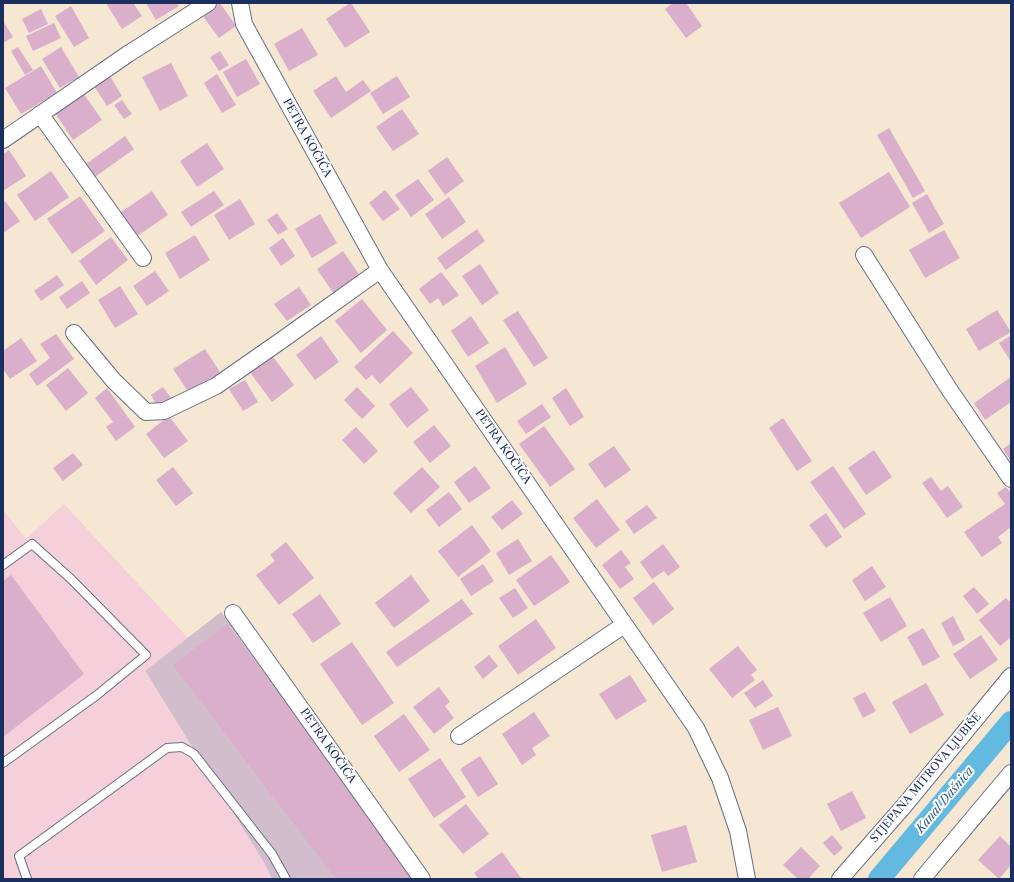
<!DOCTYPE html>
<meta charset="utf-8">
<style>
body{margin:0}
#map{position:relative;width:1014px;height:882px;overflow:hidden;background:#f5e7d1;font-family:"Libre Caslon Text",serif}
canvas{display:block}
.frame{position:absolute;inset:0;border:4px solid #1b2f5e;pointer-events:none}
</style>
<div id="map">
<canvas width="1014" height="882"></canvas>
<div class="frame"></div>
</div>
<script>
const context = document.querySelector('canvas').getContext('2d');
context.lineJoin = 'round';
function fill(path, color) {
  context.fillStyle = color;
  context.fill(path, 'evenodd');
}
function strokePath(path, color, width, dash) {
  context.strokeStyle = color;
  context.lineWidth = width;
  context.lineCap = dash ? 'butt' : 'round';
  context.setLineDash(dash || []);
  context.stroke(path);
}
function drawText(font, color, halo, rows, align = 'center') {
  context.font = font + ' "Libre Caslon Text",serif';
  context.lineWidth = 4;
  context.setLineDash([]);
  context.textBaseline = 'middle';
  context.strokeStyle = halo;
  context.fillStyle = color;
  for (const [text, x, y, turn = 0] of rows) {
    context.save();
    context.translate(x, y);
    context.rotate((+turn || 0) * Math.PI / 180);
    context.textAlign = isNaN(turn) ? turn : align;
    if (halo) context.strokeText(text, 0, 0);
    context.fillText(text, 0, 0);
    context.restore();
  }
}
fill(new Path2D(`
 M64,504L188,638L145,672L265,864L272,879H3V510L26,539Z`), '#f5cfda');
fill(new Path2D(`
 M221,612L412,879H272L265,864L145,671Z`), '#d1bdcb');
strokePath(new Path2D(`
 M879,879L1011,722`), '#63b9df', 22);
fill(new Path2D(`
 M106,3H133L142,16L122,29Z
 M146,3H177L179,6L156,20Z
 M220,3L236,26L219,38L202,15Z
 M350,3H351L370,32L345,48L326,19Z
 M673,3H686L702,26L686,38L665,9Z
 M71,6L89,38L74,47L55,16Z
 M41,9L48,24L29,33L22,19Z
 M3,21L13,37L3,43Z
 M54,23L61,38L33,51L26,36Z
 M302,28L318,55L289,71L274,44Z
 M18,47L33,70L25,75L11,51Z
 M61,47L79,77L60,88L42,59Z
 M220,51L229,65L219,71L210,57Z
 M246,59L260,84L237,97L223,72Z
 M171,63L188,96L160,111L142,77Z
 M41,66L57,93L21,114L5,88Z
 M108,73L122,96L107,106L92,83Z
 M217,74L236,105L222,113L204,83Z
 M336,76L346,92L363,80L371,91L331,118L313,91Z
 M397,76L410,97L383,114L370,93Z
 M84,94L102,120L73,140L55,113Z
 M122,100L132,114L124,119L114,105Z
 M402,109L419,134L393,151L376,127Z
 M889,128L925,191L913,198L877,135Z
 M125,136L134,149L95,177L86,164Z
 M207,143L224,169L197,187L180,161Z
 M9,150L26,176L3,191V154Z
 M447,157L464,181L445,195L428,171Z
 M51,171L69,197L35,221L17,195Z
 M889,172L910,207L861,238L839,203Z
 M418,179L434,200L411,217L395,195Z
 M385,190L400,209L383,221L369,203Z
 M152,191L168,215L137,236L121,212Z
 M214,191L224,205L191,227L181,212Z
 M927,194L944,224L929,233L912,203Z
 M80,196L105,231L72,254L47,219Z
 M449,197L466,222L442,239L425,214Z
 M240,199L255,224L229,240L214,215Z
 M5,201L20,221L3,233V203Z
 M277,213L288,229L278,235L267,220Z
 M320,214L337,243L312,258L295,229Z
 M477,229L485,241L446,270L437,258Z
 M944,230L960,258L925,278L909,250Z
 M195,235L210,260L180,279L165,253Z
 M111,237L128,260L96,285L79,261Z
 M283,238L295,256L281,266L269,248Z
 M343,251L360,276L334,294L317,269Z
 M480,264L499,293L482,305L462,276Z
 M155,271L169,291L147,306L133,286Z
 M441,272L459,295L443,306L438,298L430,304L419,289Z
 M57,275L64,285L41,301L34,291Z
 M82,281L90,293L67,309L59,297Z
 M120,286L138,314L115,328L98,300Z
 M299,287L311,305L287,321L274,304Z
 M362,299L387,330L361,353L335,321Z
 M997,310L1011,332L979,351L966,329Z
 M518,311L548,358L534,367L503,320Z
 M471,316L489,343L468,357L451,331Z
 M393,331L413,353L380,384L372,375L366,380L354,367Z
 M56,334L74,359L37,386L29,374L50,358L40,344Z
 M321,336L339,362L315,380L296,355Z
 M1010,336L1011,338V362L999,343Z
 M21,338L37,361L10,379L3,369V351Z
 M505,347L527,384L497,403L475,366Z
 M205,349L220,372L189,393L173,369Z
 M271,354L294,385L272,402L249,371Z
 M68,368L88,393L66,411L46,385Z
 M1011,377V402L985,420L974,403Z
 M245,380L258,402L243,411L229,389Z
 M163,387L171,398L158,407L151,395Z
 M357,387L375,406L362,419L344,400Z
 M411,387L429,410L407,428L389,404Z
 M107,388L135,427L116,441L106,427L113,422L95,398Z
 M566,388L584,417L570,426L552,398Z
 M542,404L551,417L526,434L517,421Z
 M169,416L188,441L164,458L146,434Z
 M783,418L812,461L797,471L769,428Z
 M434,425L451,446L430,463L413,442Z
 M544,426L575,469L550,487L519,444Z
 M356,427L378,451L364,464L342,440Z
 M1011,443V462L1003,449Z
 M614,446L631,470L605,488L588,464Z
 M874,450L892,477L866,495L848,468Z
 M73,453L83,465L63,481L53,468Z
 M475,466L491,488L469,503L454,482Z
 M833,466L866,514L844,529L810,482Z
 M173,467L193,493L176,506L156,480Z
 M422,467L440,487L411,513L393,493Z
 M931,477L941,491L948,486L963,507L947,518L922,483Z
 M1006,487L1011,493V527L998,537L1002,543L982,557L964,532L1005,504L997,493Z
 M449,492L462,509L439,527L426,510Z
 M597,499L620,530L596,548L573,518Z
 M512,500L523,514L502,530L491,517Z
 M647,505L657,518L634,534L625,521Z
 M826,513L842,537L826,548L809,525Z
 M472,525L491,551L458,577L438,551Z
 M518,539L532,561L509,575L496,553Z
 M286,542L314,578L279,605L256,575L275,561L270,555Z
 M663,544L680,567L668,576L664,571L652,579L640,562Z
 M621,550L631,563L625,567L634,579L620,589L602,565Z
 M551,555L570,582L534,606L516,580Z
 M483,564L494,581L471,596L460,579Z
 M872,566L886,587L865,601L852,580Z
 M11,575L84,674L3,737V581Z
 M411,575L430,601L394,628L375,603Z
 M654,582L674,609L653,625L633,598Z
 M974,587L989,604L977,614L963,596Z
 M515,588L528,608L513,618L499,598Z
 M320,594L341,624L313,643L292,614Z
 M890,597L907,626L881,642L863,613Z
 M1006,598L1011,603V637L1000,646L979,620Z
 M462,599L473,614L397,667L386,652Z
 M953,616L965,640L953,646L941,623Z
 M536,619L556,648L518,675L498,646Z
 M227,624L421,879H336L173,665Z
 M923,628L940,657L923,666L907,637Z
 M981,635L998,660L970,679L953,654Z
 M352,642L394,703L362,725L320,664Z
 M738,646L757,670L751,675L755,680L732,698L709,669Z
 M489,655L498,666L483,679L474,667Z
 M630,675L647,701L616,720L599,694Z
 M763,680L773,696L755,708L744,693Z
 M926,683L944,715L910,734L892,702Z
 M439,687L450,702L445,706L454,718L434,734L413,707Z
 M865,692L876,711L863,718L853,698Z
 M778,707L792,736L763,750L749,720Z
 M534,712L550,736L532,748L536,755L522,765L502,734Z
 M404,714L430,750L399,772L374,736Z
 M480,756L498,784L478,797L460,769Z
 M440,758L466,797L434,818L408,779Z
 M852,791L866,818L841,831L827,804Z
 M466,804L489,834L463,854L439,825Z
 M686,825L697,862L662,872L651,835Z
 M832,835L843,848L834,856L823,843Z
 M1000,836L1011,847V865L999,879L978,860Z
 M801,847L820,866L808,879H798L783,865Z
 M502,852L521,878L479,879L474,873Z`), '#d9afcc');
const service = new Path2D(`
 M3,565L32,544L71,579L146,655L97,695L3,763
 M27,879L19,856L167,748L182,747L194,754L272,854L286,879`);
const minor = new Path2D(`
 M240,3L244,24L380,270L696,728L720,778L738,831L747,879
 M40,114L143,258
 M3,140L128,54L208,3
 M864,255L949,389L1011,479
 M74,333L114,381L146,412L164,411L216,386L282,340L380,270
 M233,613L422,879
 M459,736L624,625
 M840,879L904,806L1011,676
 M922,879L1011,773`);
strokePath(service, '#676f86', 10);
strokePath(minor, '#676f86', 18);
strokePath(service, '#fff', 8);
strokePath(minor, '#fff', 16);
drawText('11px', '#1b2f5e', '#fff', [
 ["PETRA KOČIĆA",307,138,61],
 ["PETRA KOČIĆA",503,447,55],
 ["PETRA KOČIĆA",328,746,55],
 ["STJEPANA MITROVA LJUBIŠE",926,778,-50]
]);
drawText('italic 12px', '#345f8b', '#fff', [
 ["Kanal Dašnica",945,800,-50]
]);
</script>
